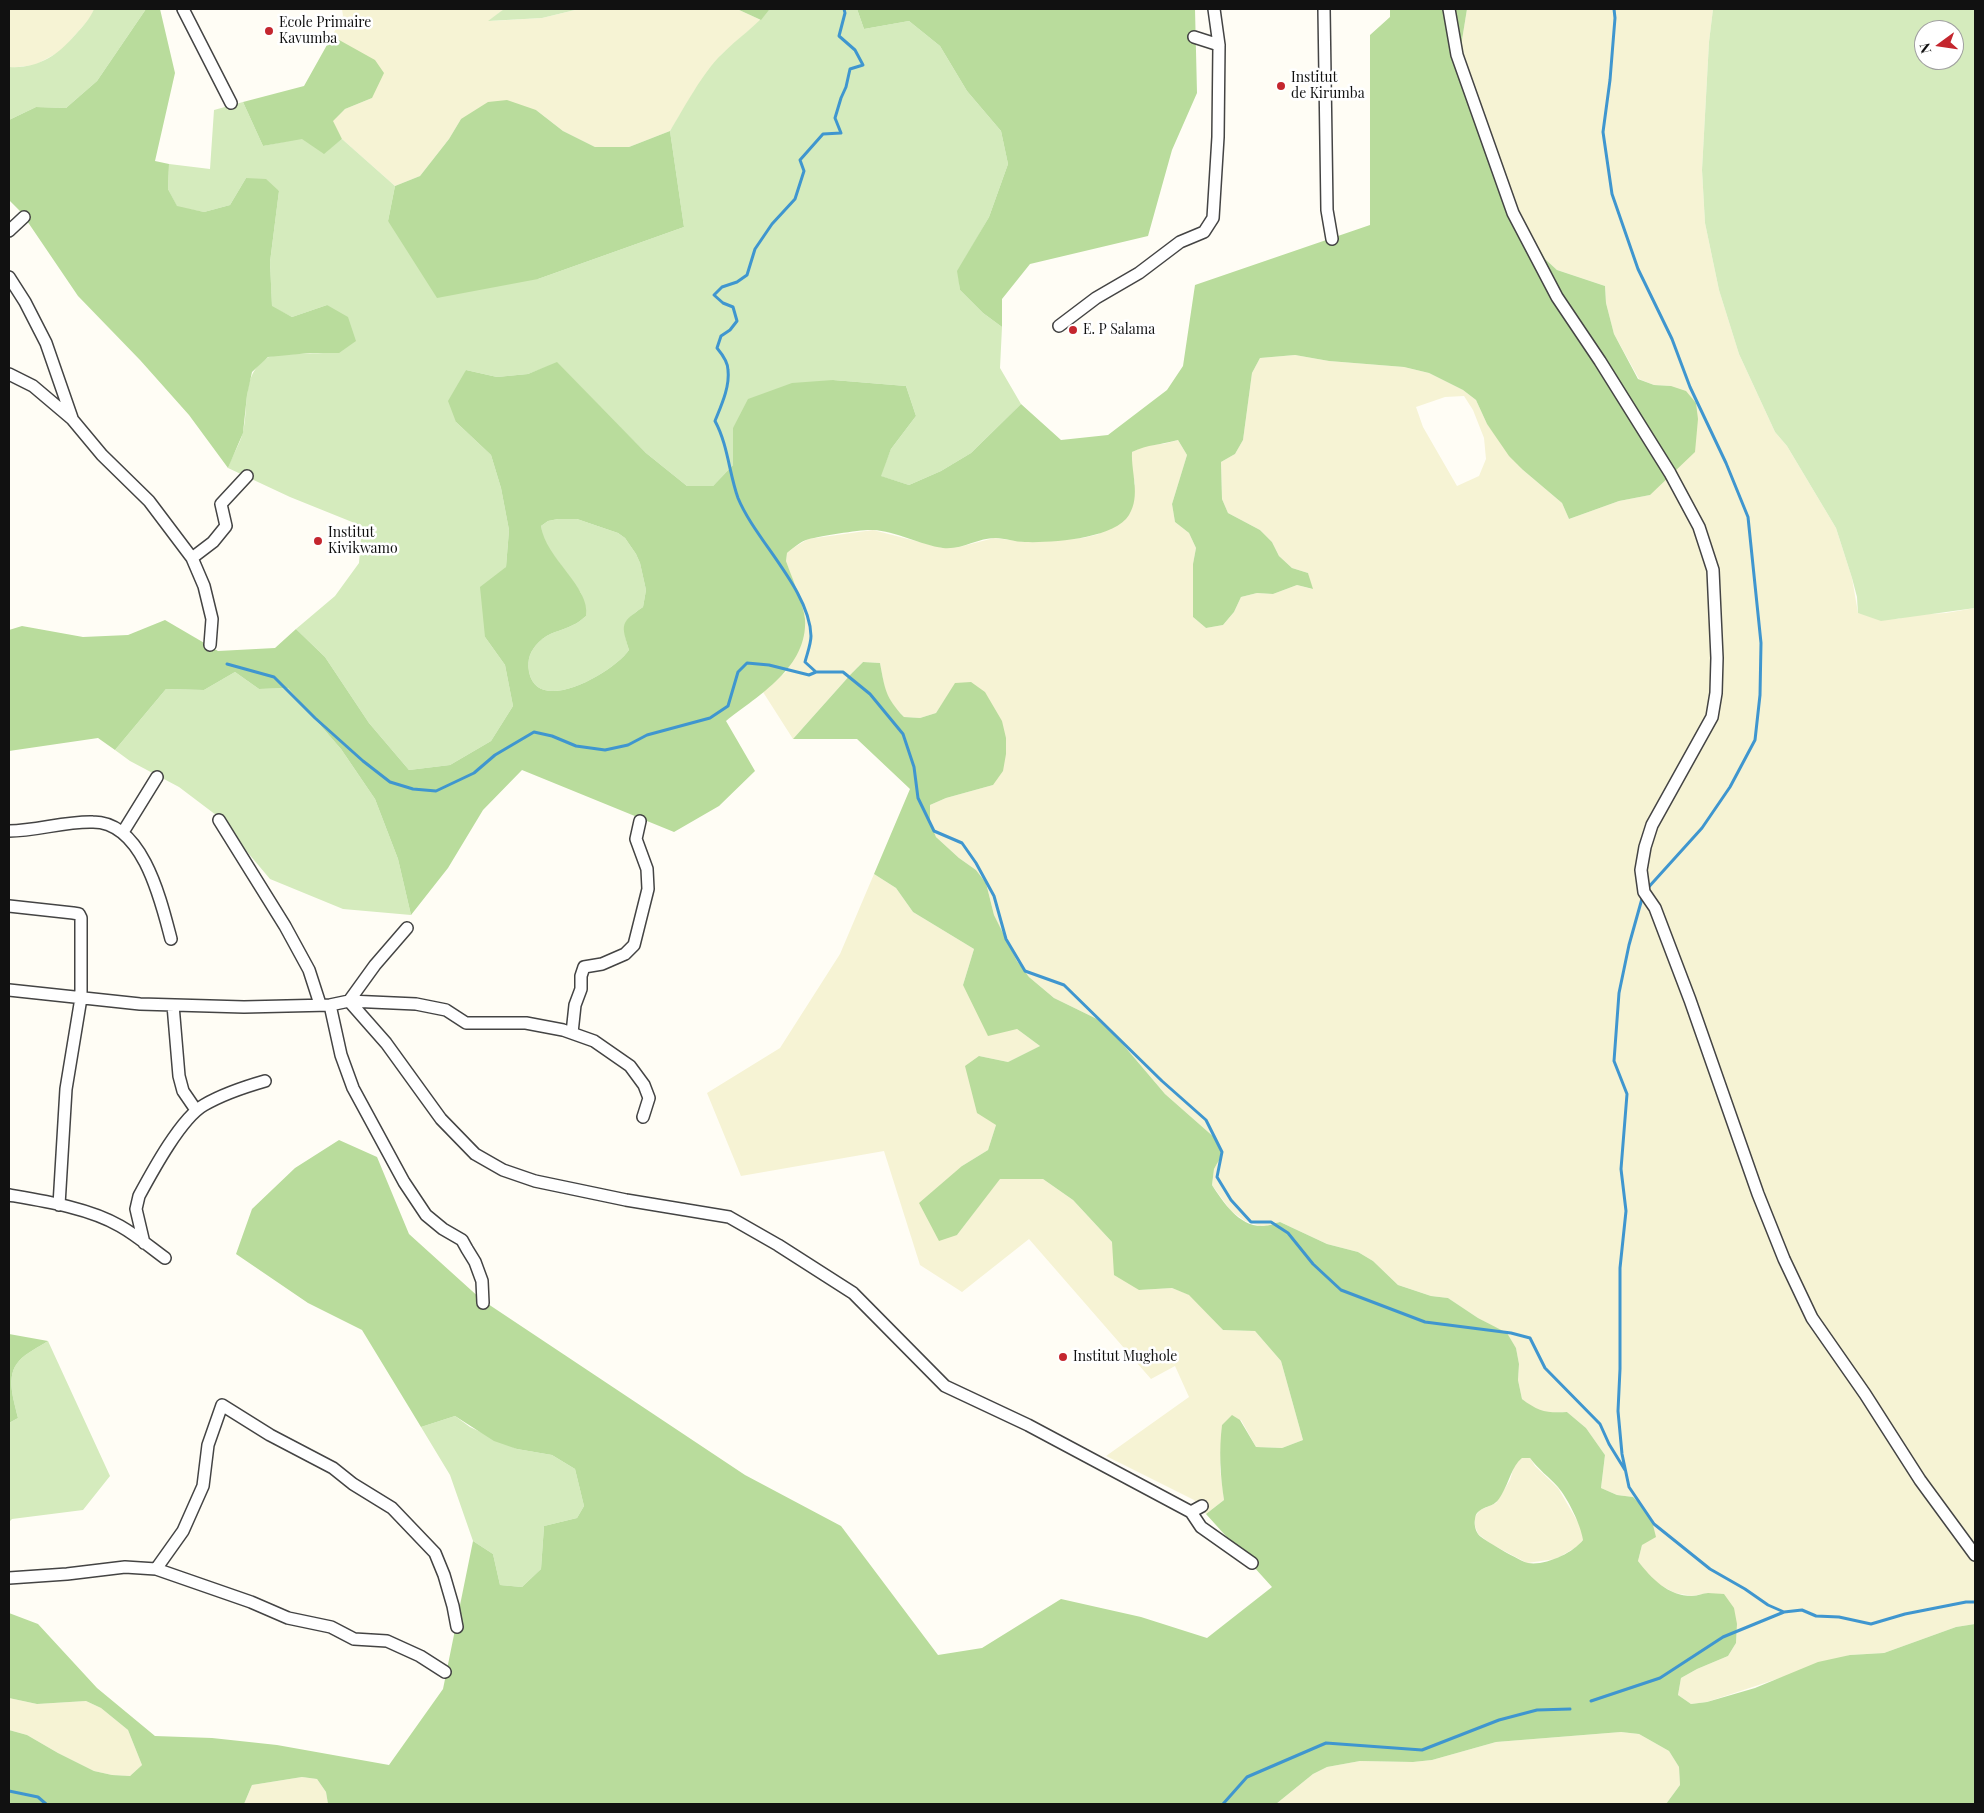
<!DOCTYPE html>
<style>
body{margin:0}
#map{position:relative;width:1984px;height:1813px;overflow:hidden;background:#fffdf5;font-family:"Playfair Display",serif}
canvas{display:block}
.frame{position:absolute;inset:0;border:10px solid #111;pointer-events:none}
.north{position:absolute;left:1914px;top:20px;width:50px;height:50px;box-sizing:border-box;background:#fff;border:1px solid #a0a0a0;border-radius:50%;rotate:256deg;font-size:14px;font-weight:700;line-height:20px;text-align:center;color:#111}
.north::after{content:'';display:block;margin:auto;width:18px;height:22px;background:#c4262e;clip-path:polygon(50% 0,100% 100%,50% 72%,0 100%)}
</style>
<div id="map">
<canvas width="1984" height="1813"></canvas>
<div class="frame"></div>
<div class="north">N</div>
</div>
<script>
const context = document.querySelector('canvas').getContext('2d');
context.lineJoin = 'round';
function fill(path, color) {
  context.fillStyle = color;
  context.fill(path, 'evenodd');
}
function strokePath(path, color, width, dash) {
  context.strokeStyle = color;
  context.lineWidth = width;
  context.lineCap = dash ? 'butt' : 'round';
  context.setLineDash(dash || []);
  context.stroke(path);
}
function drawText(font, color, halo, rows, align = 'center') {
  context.font = font + ' "Playfair Display",serif';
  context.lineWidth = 5;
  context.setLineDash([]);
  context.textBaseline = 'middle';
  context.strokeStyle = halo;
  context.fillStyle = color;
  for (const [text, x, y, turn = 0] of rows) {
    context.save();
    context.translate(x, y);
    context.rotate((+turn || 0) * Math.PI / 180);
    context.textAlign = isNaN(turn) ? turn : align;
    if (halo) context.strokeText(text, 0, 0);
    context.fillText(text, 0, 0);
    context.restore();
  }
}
fill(new Path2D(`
 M9,9H94L91,17L61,51L35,65L10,68Z
 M342,9H504L490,21L542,18L579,9H737L761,20L721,55L696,89L670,131L629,147H595L563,131L536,110L461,119L449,139L420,176L395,186L342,139L332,121L345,109L372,98L332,36L343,16Z
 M1467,9H1713L1709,42L1702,170L1705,223L1719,290L1739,354L1775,432L1787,446L1836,528L1852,578L1858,613L1897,619L1913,615L1946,613L1975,608V1624L1956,1627L1884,1653L1850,1655L1707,1702L1691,1704L1678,1695L1681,1678L1697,1669L1728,1656L1736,1643L1737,1624L1708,1593L1692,1596L1675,1593L1660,1585L1647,1574L1638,1561L1642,1545L1633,1497L1617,1495L1601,1488L1605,1455L1586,1428L1567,1412L1551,1413L1535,1409L1522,1399L1518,1380L1519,1364L1516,1348L1507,1334L1478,1318L1448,1298L1431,1296L1398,1285L1373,1261L1358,1252L1327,1244L1280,1222L1263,1227L1245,1221L1231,1211L1212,1185L1214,1169L1222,1155L1215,1138L1165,1094L1120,1041L1097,1019L1054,998L1029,977L1017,961L994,915L986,883L976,870L959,858L936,837L930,822V805L946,798L993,785L956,683L936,713L920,718L904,717L893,705L885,691L880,663L863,662L851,674L793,739L763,692L786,672L805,618L786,561L787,553L793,548L808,539L873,530L943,548L959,547L994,538L1027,542L1083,538L1099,534L1135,484L1131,467L1132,452L1146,445L1163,444L1178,440L1187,455L1172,504L1175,522L1189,533L1196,548L1193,564V617L1206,628L1223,625L1234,612L1241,597L1257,593L1273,594L1297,585L1312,589L1308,573L1292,568L1279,556L1272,542L1260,530L1228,513L1222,499L1221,462L1235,454L1243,440L1252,373L1260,358L1295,355L1329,361L1404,367L1429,373L1463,390L1476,400L1487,424L1523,470L1562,503L1569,519L1619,501L1650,495L1671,386L1654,385L1639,379L1614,334L1606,303L1605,286L1557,270L1545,259L1509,195L1461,59L1462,40ZM1464,396L1473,410L1484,438L1486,459L1479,476L1457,486L1423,427L1416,407L1445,397Z
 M874,874L896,888L913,912L974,949L963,985L1017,1029L1040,1046L1008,1062L979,1056L996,1125L988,1150L962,1166L957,1235L1000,1178L1043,1179L1073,1200L1112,1242L1139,1290L1172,1288L1190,1295L1223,1330L1255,1331L1281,1361L1303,1440L1282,1448L1256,1447L1241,1420L1222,1425L1220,1469L1224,1500L1206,1514L1194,1500L1106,1456L1189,1397L1175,1366L1151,1379L1029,1239L962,1292L920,1265L884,1151L741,1176L707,1093L780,1048L840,954Z
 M1522,1458H1530L1535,1466L1558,1488L1582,1529L1583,1540L1578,1546L1556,1559L1527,1563L1491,1544L1478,1534L1475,1526L1474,1518L1480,1510L1496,1503L1510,1480L1515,1463Z
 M9,1698L37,1704L86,1701L101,1708L128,1730L142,1765L130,1776L112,1775L94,1771L58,1753L27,1735L9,1730Z
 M1621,1732L1639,1734L1669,1751L1679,1767L1680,1785L1666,1804H1276L1313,1774L1327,1767L1360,1761L1413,1762L1432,1760L1496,1742Z
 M302,1777L317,1779L326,1792L328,1804H244L252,1785Z`), '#f6f3d4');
fill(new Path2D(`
 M94,9H146L97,81L66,108L36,107L9,120V67C38,69 58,55 76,34C83,26 90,19 94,9Z
 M504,9H579L542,18L488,21Z
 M770,9H857L864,29L909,21L940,46L967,91L1001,131L1008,164L989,217L958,271L960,290L983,313L1002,327L1000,368L1021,404L971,453L941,471L909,485L880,476L891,449L916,416L906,386L833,380L733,428V465L713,486H687L646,453L557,363L528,374L497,377L466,370L456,422L491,455L501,488L509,530L506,567L485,637L505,665L513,706L491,741L450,765L409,770L369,723L325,657L296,629L335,596L359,563L362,526L290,497L228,468C232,456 240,444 243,432C249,407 241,374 267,358C275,353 326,353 339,353L327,305L292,317L272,307L270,262L279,191L246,178L230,205L204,212L177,207L168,189L169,164L210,169L214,110L243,102L263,146L302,138L324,153L342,139L395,186L388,221L538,279L684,227L670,131C684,108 703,72 722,54C738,38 756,26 770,9Z
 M1713,9H1975V608L1881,621L1858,613L1857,597L1852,578L1836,528L1787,446L1775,432L1739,354L1719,290L1705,223L1702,170L1709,42ZM1924,30H1954V60H1924Z
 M558,519H577L618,533L625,538L636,554L640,563L646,590L643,607C622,621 622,627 629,650C615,671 538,717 529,672C527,659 530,651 539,642C548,632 562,631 573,625C578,623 582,619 586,616L581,593L549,549L542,534L541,526L548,521Z
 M235,672L259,689L288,688L341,749L375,799L398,859L411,915L343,909L270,879L216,815L179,787L130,761L115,750L166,689L204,690Z
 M48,1341L110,1476L83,1510L12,1519L9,1522V1423L18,1418C14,1400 5,1376 19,1361C26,1353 39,1347 48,1341Z
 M455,1416L470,1427L517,1449L552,1455L575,1469L584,1506L577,1518L544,1526L541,1569L522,1587L500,1585L493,1554L473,1541L450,1475L421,1427Z`), '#d5ebbd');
fill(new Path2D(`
 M146,9H160L175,73L155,161L169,164L168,189L177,206L204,212L230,205L246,178L266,179L279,191L270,262L272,306L292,317L327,305L348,317L356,341L339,353H310L268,357L252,372L247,395L243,433L228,468L189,415L140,360L78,296L21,212L9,200V120L36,107L66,108L97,81Z
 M737,9H770L761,20Z
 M857,9H1195L1197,93L1172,150L1148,236L1030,264L1002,299V327L983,313L960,290L957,271L989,217L1008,164L1001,131L967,91L940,46L909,21L864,29Z
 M1390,9H1467L1462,40L1461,59L1509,195L1545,259L1557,270L1605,286L1606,303L1614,334L1638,379L1654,385L1671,386L1686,391L1696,403L1698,419L1695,452L1650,495L1619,501L1569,519L1562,503L1523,470L1509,456L1487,424L1476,400L1463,390L1429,373L1404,367L1329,361L1295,355L1260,358L1252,373L1243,440L1235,454L1221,462L1222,499L1228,513L1260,530L1272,542L1279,556L1292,568L1308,573L1313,589L1297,585L1273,594L1257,593L1241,597L1234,612L1223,625L1206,628L1193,617V564L1196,548L1189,533L1175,522L1172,504L1187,455L1178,440C1161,445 1148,444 1132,452C1131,474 1141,495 1129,515C1114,539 1051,543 1025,542C1015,542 1005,538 995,538C978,538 962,550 943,548C921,545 895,531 873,530C863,529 820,536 809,539C801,541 793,548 787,553L786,561C791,575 804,606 805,619C808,667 759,695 726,721L755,771L719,806L674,832L522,770L483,810L448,868L411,915L398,859L375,799L341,749L288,688L259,689L235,672L204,690L166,689L115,750L98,738L9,751V630L22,626L83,637L128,635L165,620L218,651L275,648L296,629L325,657L369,723L409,770L450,765L491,741L513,706L505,665L485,637L480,587L506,567L509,530L501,488L491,455L456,422L448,401L466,370L497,377L528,374L557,362L646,453L687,486H713L733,465V428L748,399L792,383L833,380L906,386L916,416L891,449L881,476L909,485L941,471L971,453L1021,404L1061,440L1108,435L1167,390L1183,366L1195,285L1370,225V35L1390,17ZM558,519H577L618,533L625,538L636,554L640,563L646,590L643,607C620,623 621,624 629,650C615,671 538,717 529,672C527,659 530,651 539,642C548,632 562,631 573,625C578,623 582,619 586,616C591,587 545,558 541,526L548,521Z
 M332,36L375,60L384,73L372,98L345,109L333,121L342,139L324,154L302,139L263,146L243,102L304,86Z
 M507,100L536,110L563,131L595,147H629L670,131L684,227L538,279L437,298L388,221L395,186L420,176L449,139L461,119L488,102Z
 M863,662L880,663C885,689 885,697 904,717L920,718L936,713L955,683L971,682L985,692L1002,721L1006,738V754L1003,771L993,785L946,798L930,805V822L936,837L959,858L976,870L986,883L994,915L1017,961L1029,977L1054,998L1097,1019L1120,1041L1165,1094L1215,1138L1222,1155L1214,1169L1212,1185C1223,1202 1240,1228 1264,1226C1269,1226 1275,1223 1280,1222L1327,1244L1358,1252L1373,1261L1398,1285L1431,1296L1448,1298L1478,1318L1507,1333L1516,1348L1519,1364L1518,1380L1522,1399C1539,1412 1547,1413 1567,1412L1586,1428L1605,1455L1601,1488L1617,1495L1633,1497L1644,1508L1652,1521L1656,1537L1642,1545L1638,1561C1651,1578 1668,1596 1692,1596C1698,1596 1703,1593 1708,1593C1713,1593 1719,1594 1724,1594L1734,1608L1737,1624L1736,1643L1728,1656L1697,1669L1681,1678L1678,1695L1691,1704L1707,1702L1755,1688L1818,1662L1850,1655L1884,1653L1956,1627L1975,1624V1804H1666L1680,1785L1679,1767L1669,1751L1639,1734L1621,1732L1496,1742L1432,1760L1413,1762L1360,1761L1327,1767L1313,1774L1276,1804H328L326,1792L317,1779L302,1777L252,1785L244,1804H9V1730L27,1735L58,1753L94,1771L112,1775L130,1776L142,1765L128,1730L101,1708L86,1701L37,1704L9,1698V1613L38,1624L97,1688L155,1736L212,1738L277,1745L389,1765L443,1689L473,1541L493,1554L500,1585L522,1587L541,1569L544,1526L577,1518L584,1506L575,1469L552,1455L517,1449L494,1441L455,1416L421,1427L362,1330L308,1303L236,1254L252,1209L295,1168L339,1140L377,1157L409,1234L482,1300L745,1475L841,1526L938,1655L982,1648L1061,1599L1141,1617L1207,1638L1272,1587L1206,1514L1224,1500C1220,1474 1219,1450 1222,1425L1232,1415L1240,1420L1256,1447L1282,1448L1303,1440L1281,1361L1255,1331L1223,1330L1189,1295L1172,1288L1139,1290L1114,1275L1112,1242L1073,1200L1043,1179H1000L957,1235L939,1241L919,1203L962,1166L988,1150L996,1125L977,1113L965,1066L979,1056L1008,1062L1040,1046L1017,1029L988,1036L963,985L974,949L913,912L896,888L874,874L910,789L857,739H793L851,674ZM1522,1458H1530C1538,1469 1549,1477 1558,1487C1568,1499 1581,1525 1583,1540C1573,1553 1545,1566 1528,1563C1522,1562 1481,1539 1478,1534C1475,1530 1474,1523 1475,1519C1476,1508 1488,1508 1495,1503C1498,1501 1500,1497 1502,1494C1509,1482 1512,1466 1522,1458Z
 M9,1334L48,1341C39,1347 26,1353 19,1361C5,1376 14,1400 18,1418L9,1423Z`), '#b9dc9c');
strokePath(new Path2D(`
 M844,9L845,13L839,36L855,50L863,65L850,69L846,87L841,98L835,118L841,133L823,134L800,160L804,171L795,199L772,224L755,249L747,275L737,282L722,287L714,295L723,303L733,307L737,321L730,330L721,336L717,348C722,354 728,362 728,370C730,387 721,406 715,421C728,445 729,473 738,498C755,540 810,590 811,636C811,644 807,654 805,662L816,672H843L870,694L903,734L914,767L918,798L934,831L962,843L976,863L994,896L1006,939L1025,971L1064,985L1162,1081L1206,1120L1222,1152L1217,1177L1231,1200L1251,1222H1271L1288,1233L1313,1264L1341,1290L1425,1322L1511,1333L1530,1338L1545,1368L1600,1424L1609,1444L1625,1470
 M1614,9L1615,18L1610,80L1603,132L1612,194L1638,269L1672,339L1690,387L1726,463L1748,517L1761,643L1760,695L1755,740L1730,787L1702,828L1646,890
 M227,664L274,677L315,718L363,761L390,782L413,789L436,791L474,773L495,755L534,732L552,736L576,746L605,750L628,745L647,735L710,718L728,706L738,672L747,663L769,665L809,675L816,672
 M1643,895L1629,945L1619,993L1614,1061L1627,1094L1621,1169L1626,1211L1620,1268V1369L1618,1411L1622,1454L1629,1487L1654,1524L1710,1569L1745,1589L1768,1605L1784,1612
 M1591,1701L1660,1678L1723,1637L1784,1612L1802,1610L1816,1616L1839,1617L1871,1624L1905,1614L1966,1602H1975
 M9,1791L38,1797L46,1804
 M1223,1804L1247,1777L1326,1743L1422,1750L1499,1720L1537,1710L1570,1709`), '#3f96cf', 3);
const street = new Path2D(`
 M183,9L231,103
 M1324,9L1327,210L1332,239
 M1449,9L1457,55L1513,213L1557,297L1600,361L1670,473L1699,527L1713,570L1717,658L1716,693L1712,717L1652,825L1645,847L1641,870L1644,892L1655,908L1690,1000L1758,1194L1784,1259L1812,1318L1865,1394L1920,1480L1975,1555
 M1194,37L1219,45
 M9,231L24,217
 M9,277L25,302L46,343L72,418
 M1059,326L1096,298L1139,273L1180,242L1204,232L1213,218L1218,137L1219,45L1214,9
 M9,374L33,386L72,419L102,455L149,501L192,558L204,586L212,619L210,645
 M192,558L213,542L226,526L221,504L247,476
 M219,820L285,926L309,970L320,1004
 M9,831C37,831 65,821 93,822C143,822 161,901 171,939
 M123,832L157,777
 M9,906L73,913L79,914L81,918V998L66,1089L59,1205
 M407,928L375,965L349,1001L386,1043L441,1119L475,1154L503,1170L535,1181L626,1200L729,1217L778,1245L853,1293L945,1386L1028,1425L1191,1512L1202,1506
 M9,990L140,1004L244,1007L330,1005L349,1001L416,1004L446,1010L466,1023H526L563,1030L594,1041L630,1066L644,1085L649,1098L643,1117
 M173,1005L179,1076L183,1091L196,1110
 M330,1005L341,1055L353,1088L404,1182L426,1215L443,1229L462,1240L467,1249L475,1262L482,1281L483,1303
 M572,1033L575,1005L581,989V976L584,967L602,964L625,954L634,945L648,889L647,869L636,839L640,821
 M9,1195C44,1201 89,1208 120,1226C136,1235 150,1247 165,1258
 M144,1243L136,1209L139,1196C152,1172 181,1118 204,1105C223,1094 244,1087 265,1081
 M1191,1512L1201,1527L1252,1563
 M156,1569L183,1531L203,1486L208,1445L222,1405L270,1435L333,1468L353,1484L392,1508L435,1553L444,1575L453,1606L457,1627
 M9,1578L67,1574L125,1567L156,1569L251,1602L288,1618L331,1627L354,1639L387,1641L420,1656L445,1672`);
strokePath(street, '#444', 14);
strokePath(street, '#fff', 11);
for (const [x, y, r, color] of [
 [269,31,5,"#c4262e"],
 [1281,86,5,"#c4262e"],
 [1073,330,5,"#c4262e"],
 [318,541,5,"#c4262e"],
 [1063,1357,5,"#c4262e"]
]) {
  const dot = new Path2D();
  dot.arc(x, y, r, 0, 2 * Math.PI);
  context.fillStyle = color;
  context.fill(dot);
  strokePath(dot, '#fff', 2);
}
drawText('14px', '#111', '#fff', [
 ["Ecole Primaire",279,23],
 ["Kavumba",279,39],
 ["Institut",1291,78],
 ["de Kirumba",1291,94],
 ["E. P Salama",1083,330],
 ["Institut",328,533],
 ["Kivikwamo",328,549],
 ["Institut Mughole",1073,1357]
], 'left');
</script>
